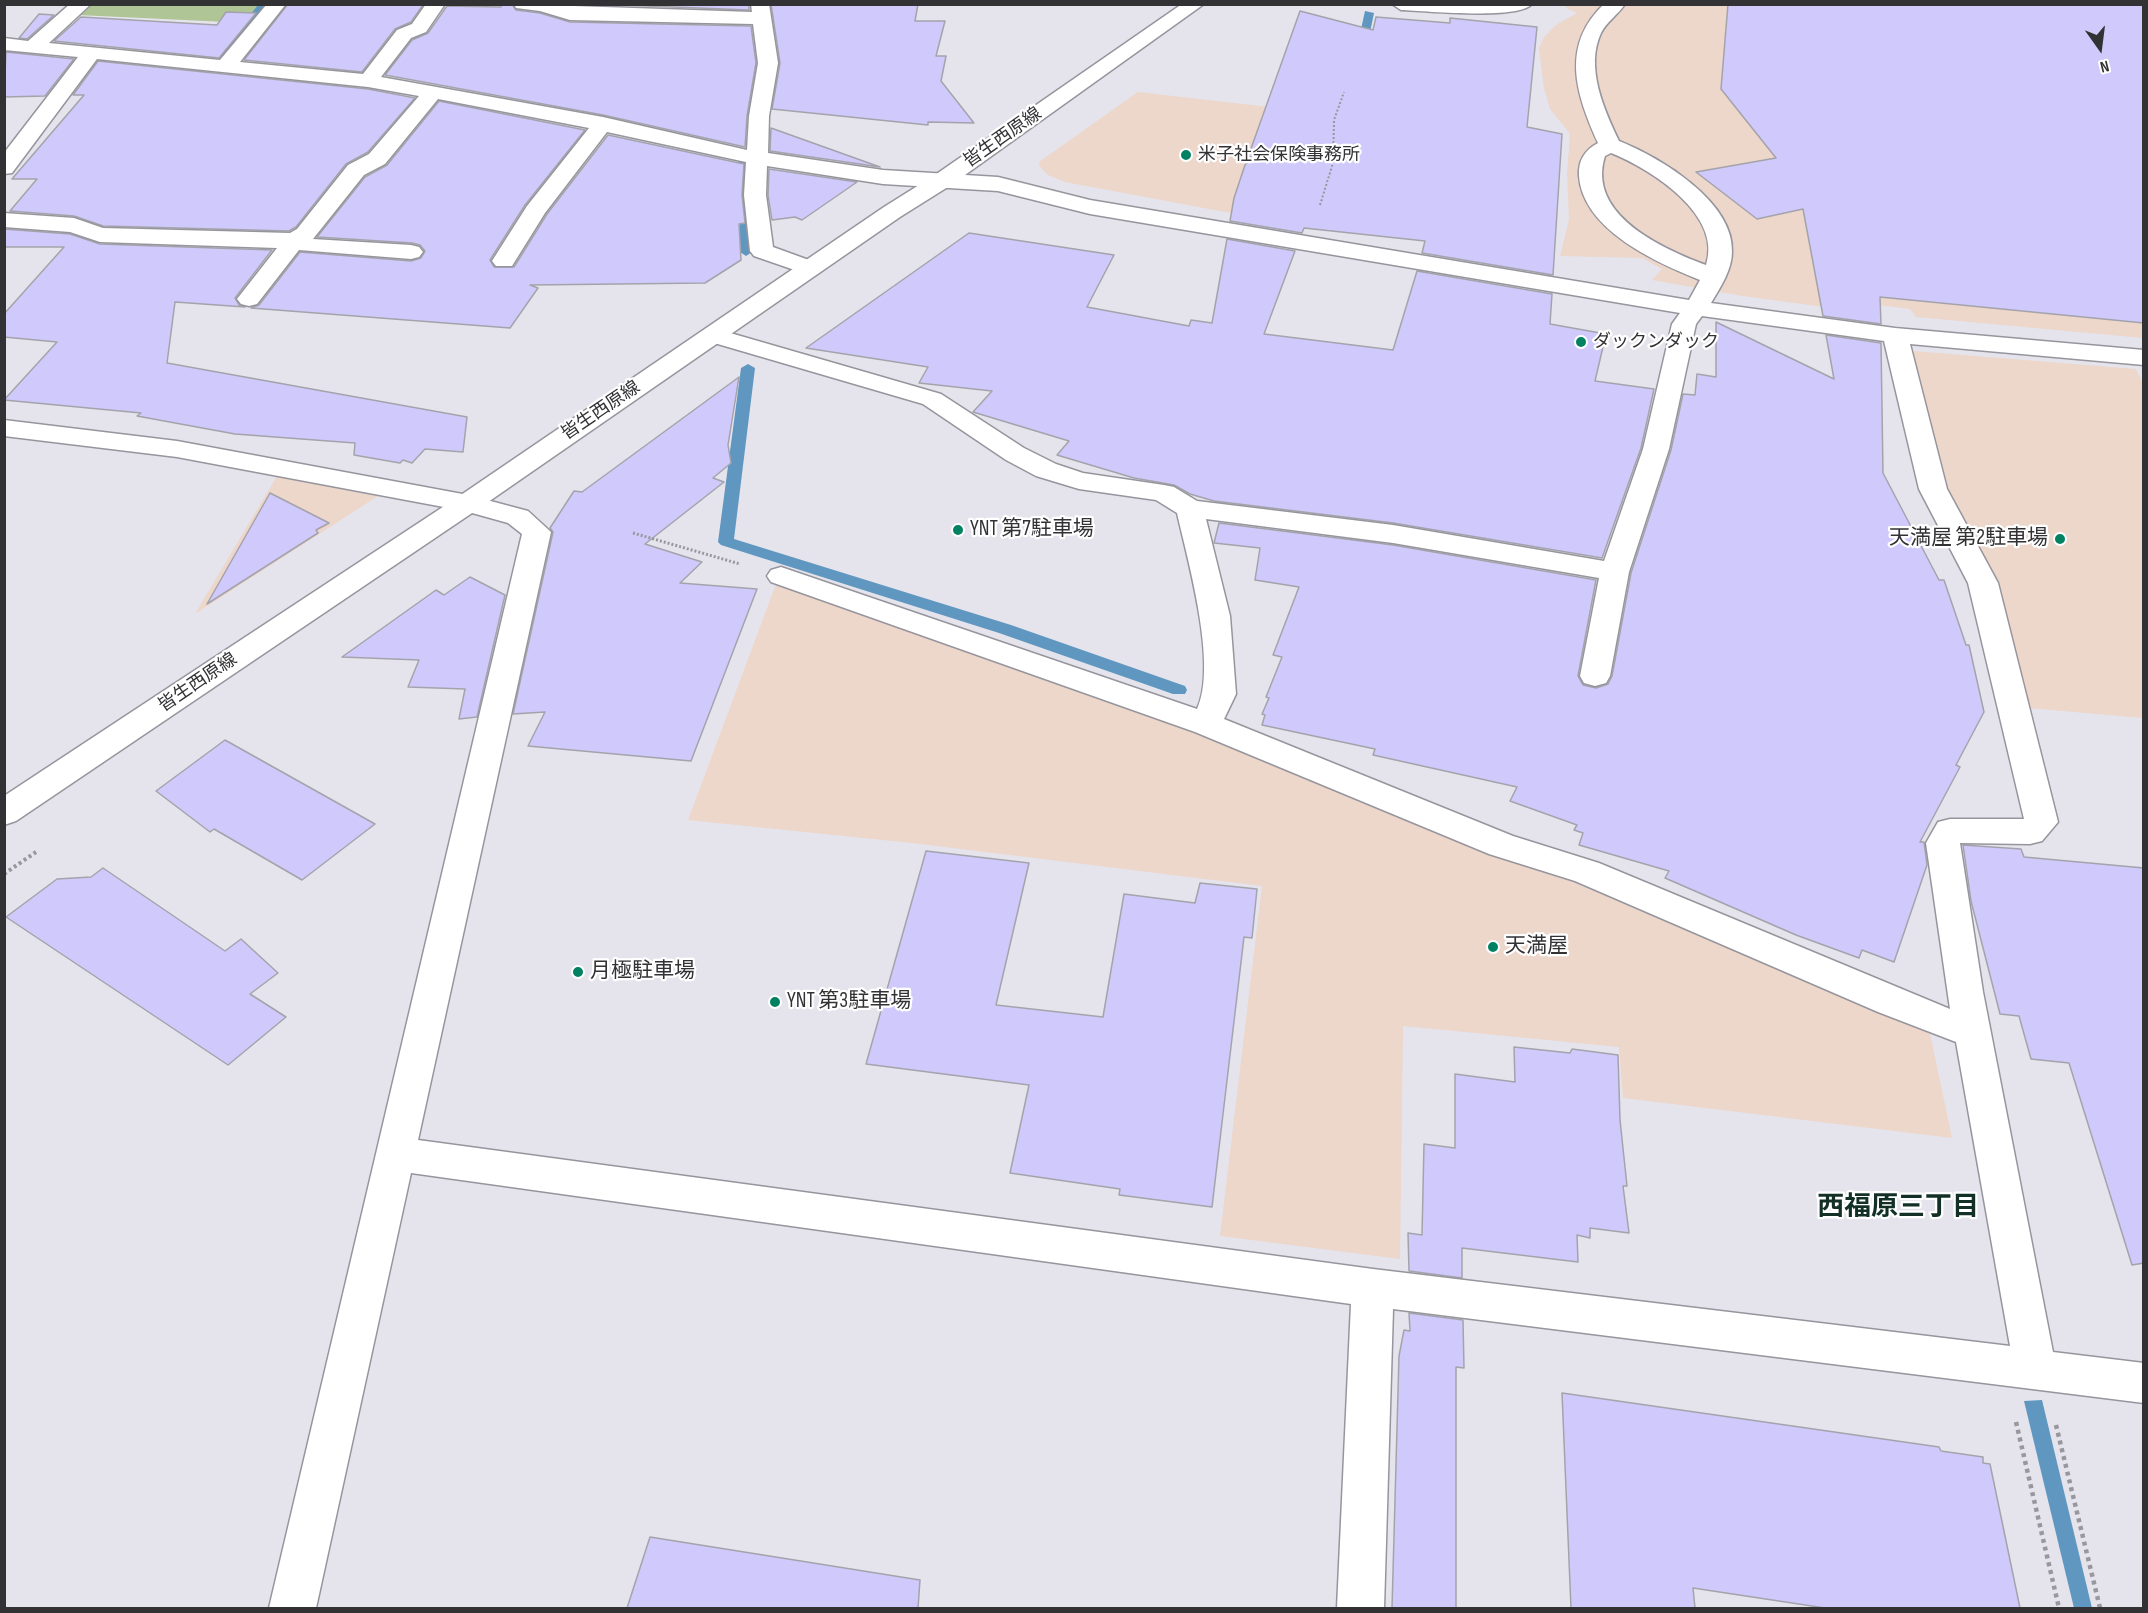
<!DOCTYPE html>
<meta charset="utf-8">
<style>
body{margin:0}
#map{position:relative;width:2148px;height:1613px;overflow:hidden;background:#e5e4ec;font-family:"Sofia Sans Condensed",sans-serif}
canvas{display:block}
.frame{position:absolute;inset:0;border:6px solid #323235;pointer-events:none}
.north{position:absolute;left:2070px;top:18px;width:60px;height:60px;-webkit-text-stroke:4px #fff;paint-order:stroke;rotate:166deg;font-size:16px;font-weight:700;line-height:24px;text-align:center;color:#323235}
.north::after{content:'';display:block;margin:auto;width:21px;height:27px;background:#323235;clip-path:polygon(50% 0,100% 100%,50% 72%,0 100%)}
</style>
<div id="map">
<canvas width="2148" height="1613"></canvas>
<div class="frame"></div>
<div class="north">N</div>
</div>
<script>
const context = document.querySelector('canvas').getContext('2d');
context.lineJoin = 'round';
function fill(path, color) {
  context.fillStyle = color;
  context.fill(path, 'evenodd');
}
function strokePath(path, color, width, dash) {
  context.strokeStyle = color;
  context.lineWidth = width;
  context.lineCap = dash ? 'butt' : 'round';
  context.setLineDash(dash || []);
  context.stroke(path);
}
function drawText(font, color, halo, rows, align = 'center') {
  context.font = font + ' "Sofia Sans Condensed","Noto Sans JP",sans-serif';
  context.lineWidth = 4.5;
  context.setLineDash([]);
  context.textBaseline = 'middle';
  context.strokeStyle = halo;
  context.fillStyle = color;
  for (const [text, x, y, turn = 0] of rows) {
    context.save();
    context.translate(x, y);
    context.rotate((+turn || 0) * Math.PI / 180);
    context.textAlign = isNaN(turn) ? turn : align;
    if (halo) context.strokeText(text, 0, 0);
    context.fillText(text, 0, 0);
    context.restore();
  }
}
fill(new Path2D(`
 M1567,5H2143V338L1916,317L1910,309L1864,303L1853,311L1743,296L1652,280L1662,269L1642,258L1560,256L1569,220L1567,173L1570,134L1550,109L1544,88L1539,48L1544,37L1556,25L1577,13L1566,8Z
 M1138,92L1330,114L1300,226L1065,182L1048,175L1040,167L1039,162Z
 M1913,351L2136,369L2144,386L2143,718L2028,708L1947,493Z
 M277,476L378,496L195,614Z
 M776,584L947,639L1169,720L1305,779L1578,882L1929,1029L1952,1138L1623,1098L1619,1047L1403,1026L1400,1259L1220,1236L1262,886L912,843L688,820Z`), '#edd6ca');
fill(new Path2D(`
 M90,5H263L248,23L78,15Z`), '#b0c595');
fill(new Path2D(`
 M2042,1400L2092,1608H2074L2024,1401Z`), '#6097c0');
fill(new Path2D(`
 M259,4H270L227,56H219V52Z
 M1365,11L1374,13L1366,52L1361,55L1356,52Z
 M744,157L750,161L752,252L746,256L740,252L738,161Z
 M748,364L755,368L734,539L1011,625L1185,686L1187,690L1185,694H1173L999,633L721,545L718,542L741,368Z`), '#6097c0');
const building = new Path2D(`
 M288,4H415L423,5L411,22L395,29L362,72L244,60Z
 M501,4H512L516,10L540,13L570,22L751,26L756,63L747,116L745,147L603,115L385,75L412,40L428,33L447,6L501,7Z
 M596,4H749V10Z
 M771,4H918L915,21H945L936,56H946L941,81L974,123L928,122V125L772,109L780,63Z
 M1728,4H2144V323L1880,297L1881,324L1823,316L1803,209L1757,219L1696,172L1776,158L1721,89Z
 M1300,11L1373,30L1376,17L1450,23V18L1537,27L1527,127L1562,134L1553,275L1422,253L1425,241L1304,228L1302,233L1230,221L1234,198L1245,165L1252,157H1248Z
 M226,12L256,13L219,58L54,41L81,17L217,25Z
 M39,14L54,15L27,39L19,38Z
 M6,52L74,59L45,96L4,97Z
 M98,61L368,89L415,98L368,152L346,164L296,227L289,231L103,226L74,216L10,211L37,179H12L84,95H73Z
 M439,101L585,130L525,205L490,260L494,267H514L547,214L608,135L744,164L742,195L745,223L739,224L741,260L705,283L530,285L538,288L510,328L251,308L259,305L300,252L411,261L421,258L425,251L420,245L412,243L317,237L365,177L387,165Z
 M771,128L880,167L770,151Z
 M769,169L857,182L802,220L795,217L772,220L768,195Z
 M4,229L70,234L100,244L272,250L235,298L239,305L245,307L175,302L167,363L467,417L463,452L425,449L412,463L403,460L400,463L354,455L355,443L235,434L137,416L141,413L4,400L57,342L4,337V314L64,247H4Z
 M969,233L1114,255L1087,307L1189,326L1191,320L1212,323L1227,239L1295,251L1264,334L1393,350L1417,271L1552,294L1550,324L1606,334L1595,381L1654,389L1641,448L1602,558L1393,523L1214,501L1190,494L1174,485L1134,478L1057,455L1069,441L973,412L992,391L919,383L928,367L806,348Z
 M1716,322L1834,379L1826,335L1881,343L1883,473L1939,580H1944L1966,645H1969L1984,712L1956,765L1960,767L1920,842H1924L1927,865L1894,962L1862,950L1859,958L1796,935L1665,878L1669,871L1579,845L1583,833L1574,830L1577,825L1510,801L1517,787L1373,755L1375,749L1262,725L1265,715L1262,714L1269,698L1266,697L1282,657L1273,655L1299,587L1255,580L1260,548L1214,543L1219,523L1393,545L1596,580L1578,676L1583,685L1596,688L1608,684L1612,676L1631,573L1671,450L1683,394L1695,395L1697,374L1716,377Z
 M739,377L728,445L731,463L713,478L724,482L645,544L702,562L680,583L757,589L691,761L528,746L545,712L513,714L553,532L550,528L574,491L582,492Z
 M270,493L329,523L316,530L318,533L207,604Z
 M470,577L505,595L477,717L459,719L465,689L408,687L419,660L342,657L436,590L444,595Z
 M225,740L375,824L302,880L214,829L210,832L156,791Z
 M1963,845L2021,849L2024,857L2144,868V1263L2132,1265L2069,1063L2031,1059L2019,1016L2000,1014L1971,901Z
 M926,851L1029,863L996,1005L1103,1017L1124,894L1195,903L1200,883L1257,889L1252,938L1244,937L1212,1207L1119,1195L1120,1189L1010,1173L1029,1085L866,1064Z
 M103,868L225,951L241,939L278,973L250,994L286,1017L228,1065L6,917L57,879L91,877Z
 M1514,1047L1570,1053L1572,1049L1618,1055L1620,1120L1627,1186H1623L1629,1233L1590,1228V1238L1577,1235L1578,1262L1462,1248V1278L1409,1271L1408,1233L1422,1235L1424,1144L1455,1148V1074L1515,1082Z
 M1409,1313L1463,1320L1464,1368L1456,1367V1608H1392L1399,1356L1404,1330L1410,1331Z
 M1562,1393L1939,1447L1941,1451L1983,1457V1463L1990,1464L2020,1608H1825L1693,1588L1695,1608H1571Z
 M650,1537L920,1580L918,1608H627Z`);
fill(building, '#cfcafb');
strokePath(building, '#a4a3ab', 1.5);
const minor = new Path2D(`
 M70,4H91L49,43L220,60L267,4H286L240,62L363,74L397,30L412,24L426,4H445L426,32L411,38L381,77L603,117L747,150L749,116L758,63L753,24L570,20L540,11L516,8L514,4L752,12L751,4H769L778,63L769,116L768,153L883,170L998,177L1090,200L1689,300L1700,280C1657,263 1583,230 1579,176C1578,160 1585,150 1598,143C1576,94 1560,46 1604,4H1625C1618,15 1607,21 1601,33C1585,67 1604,110 1619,141C1659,157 1734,201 1732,252C1732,270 1720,288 1711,303L1895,328L2144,350V365L1910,344L1947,489L1998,583L2058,822L2042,841L2030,844L1960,843L1983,992L2053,1352L2144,1363V1403L1393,1309L1384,1608H1337L1351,1304L411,1173L316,1608H269L522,534L508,523L465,511L177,457L4,436V420L177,441L468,495L528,511L551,532L418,1140L1373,1269L2010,1346L1956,1042L1878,1012L1575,881L1489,854L1195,732L771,582L767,576L771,570L781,567L1197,709C1218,666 1188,561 1177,513L1156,500L1079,489L1036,476L1006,460L923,404L704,340L701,335L704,330L713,328L941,394L1024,448L1056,464L1083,473L1164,485L1174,487L1197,501L1393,525L1604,561L1643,449L1672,324L1680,313L1090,214L998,191L883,184L767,166L766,195L773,247L817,263L821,268L817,273L809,275L754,256L750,251L744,195L746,162L607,132L545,213L512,266H496L492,261L527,206L589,128L438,99L385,164L364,175L313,239L411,245L419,247L423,252L419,257L411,259L299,250L257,304L249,306L241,304L237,299L277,248L100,242L70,232L4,227V213L74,218L103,228L290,233L297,229L348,165L369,154L419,96L368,87L97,59L12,173L4,174V153L78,57L4,50V38L28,41ZM1611,153C1651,169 1723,215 1706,265C1663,249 1586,215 1605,156ZM1702,316L1884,341L1919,489L1968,583L2024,819H1950L1938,822L1926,843L1950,1009L1599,863L1513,836L1224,719L1236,694L1230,616L1206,519L1393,543L1599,578L1580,676L1584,683L1595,686L1606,683L1610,676L1629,572L1669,449L1696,324Z
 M1392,4H1532C1519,20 1424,11 1401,10Z`);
const major = new Path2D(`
 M1182,4H1204L951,185L900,217L478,509L16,821L4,825V796L458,497L884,207L935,175Z`);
strokePath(minor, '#96959d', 3);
strokePath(major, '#96959d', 3);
strokePath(new Path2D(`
 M1320,205L1333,163L1334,120L1344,92`), '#97979d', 2, [2, 2]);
strokePath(new Path2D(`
 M633,533L740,564`), '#97979d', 3, [2, 2]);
strokePath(new Path2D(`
 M4,874L36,852`), '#97979d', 4, [3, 3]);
strokePath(new Path2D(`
 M2016,1422L2059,1608
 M2056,1425L2100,1608`), '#97979d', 4.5, [4, 4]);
fill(minor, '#fff');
fill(major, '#fff');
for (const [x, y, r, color] of [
 [1186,155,6,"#008162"],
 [1581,342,6,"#008162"],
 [958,530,6,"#008162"],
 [2060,539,6,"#008162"],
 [1493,947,6,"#008162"],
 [578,972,6,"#008162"],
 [775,1002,6,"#008162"]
]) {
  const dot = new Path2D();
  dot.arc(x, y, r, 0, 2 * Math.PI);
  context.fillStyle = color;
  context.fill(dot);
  strokePath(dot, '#fff', 2);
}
drawText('18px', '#323235', '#fff', [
 ["皆生西原線",1003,138,-35],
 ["皆生西原線",601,411,-34],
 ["皆生西原線",198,683,-34]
]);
drawText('18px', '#323235', '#fff', [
 ["米子社会保険事務所",1198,155],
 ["ダックンダック",1593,342]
], 'left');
drawText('21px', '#323235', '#fff', [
 ["YNT 第7駐車場",970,530],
 ["天満屋 第2駐車場",2048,539,"right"],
 ["天満屋",1505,947],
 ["月極駐車場",590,972],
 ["YNT 第3駐車場",787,1002]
], 'left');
drawText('bold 27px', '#133026', '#fff', [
 ["西福原三丁目",1898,1208]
]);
</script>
